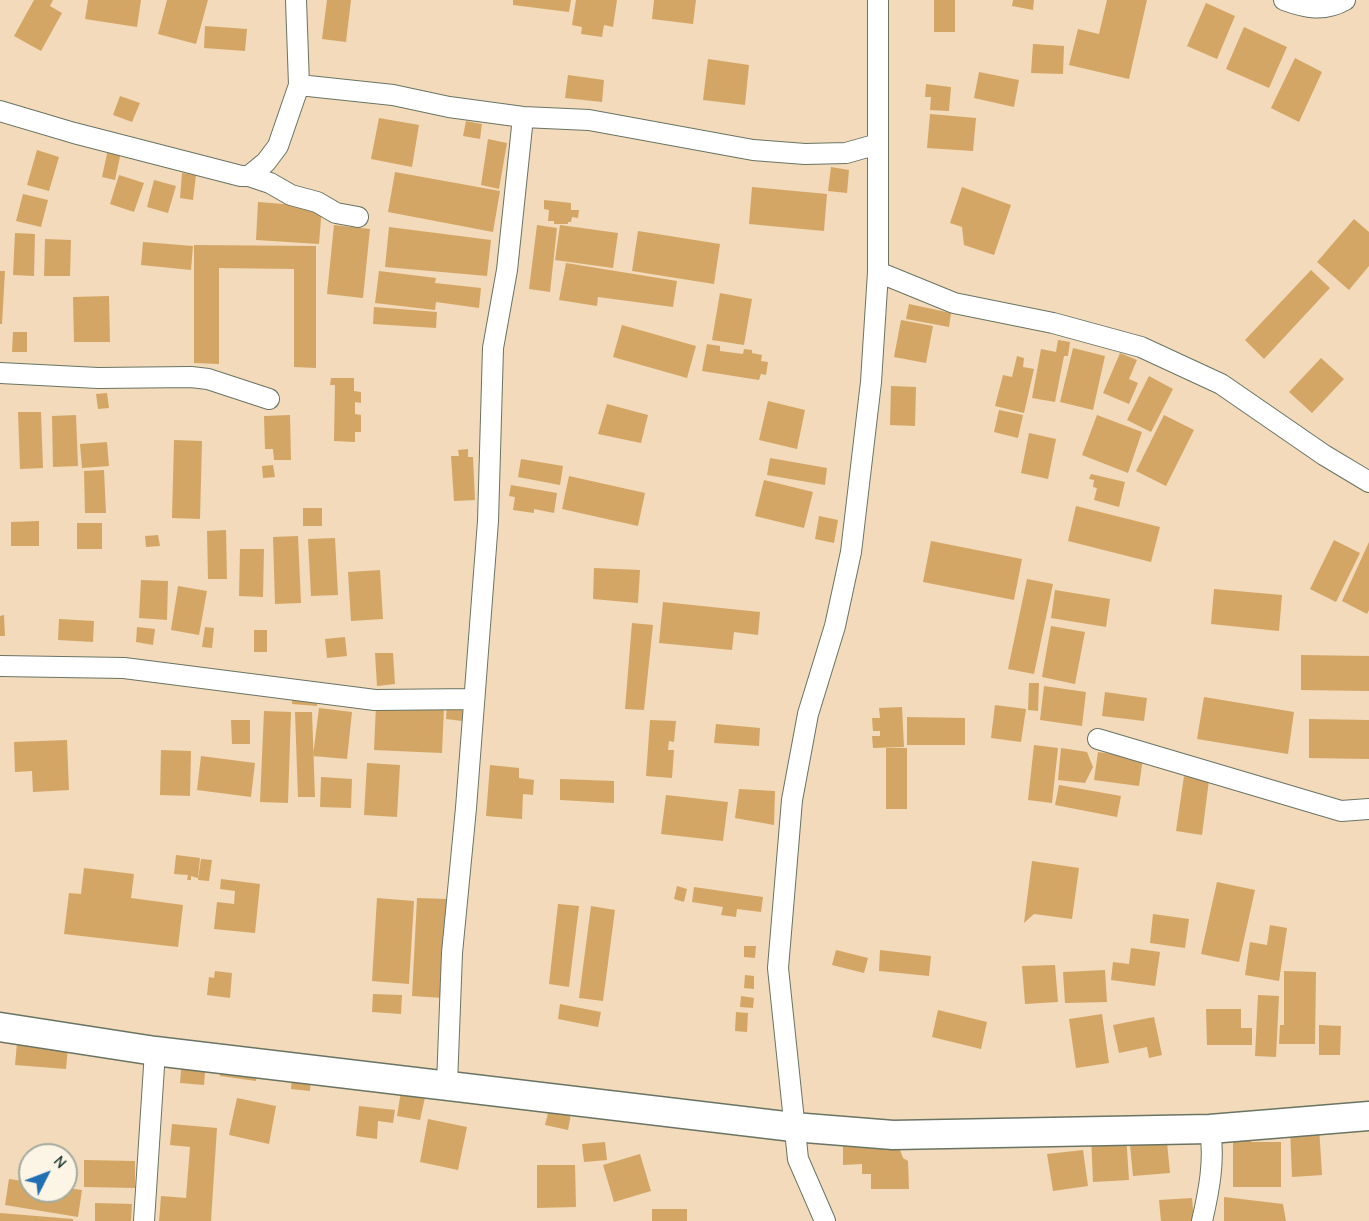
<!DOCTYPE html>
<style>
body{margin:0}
#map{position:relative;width:1369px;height:1221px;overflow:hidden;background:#f2daba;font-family:"Comic Neue",sans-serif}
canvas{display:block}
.north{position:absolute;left:18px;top:1143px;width:60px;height:60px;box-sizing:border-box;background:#fcf5e5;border:2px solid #a4ab9e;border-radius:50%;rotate:48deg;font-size:16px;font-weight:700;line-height:24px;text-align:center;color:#1f3d34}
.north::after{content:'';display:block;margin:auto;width:21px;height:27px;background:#1f6fb2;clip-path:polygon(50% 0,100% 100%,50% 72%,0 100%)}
</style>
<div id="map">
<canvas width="1369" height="1221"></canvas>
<div class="north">N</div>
</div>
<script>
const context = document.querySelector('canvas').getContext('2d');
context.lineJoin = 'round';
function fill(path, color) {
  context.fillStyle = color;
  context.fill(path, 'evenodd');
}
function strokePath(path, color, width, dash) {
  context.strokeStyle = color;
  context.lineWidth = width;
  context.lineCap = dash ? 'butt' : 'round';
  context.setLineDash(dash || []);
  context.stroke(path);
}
fill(new Path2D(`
 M34,0H53L50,6L62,13L41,51L14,36Z
 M88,0H141L137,27L85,19Z
 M167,0H208L196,44L158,34Z
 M327,0H351L346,42L322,39Z
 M513,0H571L569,12L513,5Z
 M576,0H617L613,27L604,25L602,37L581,34L582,27L572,25Z
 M654,0H696L693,24L652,19Z
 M934,0H955V32H934Z
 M1013,0H1034L1033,10L1012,6Z
 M1107,0H1147L1129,79L1069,65L1078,29L1099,34Z
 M1206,3L1235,16L1217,59L1187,46Z
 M205,26L247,29L245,51L204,48Z
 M1244,27L1287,47L1269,88L1226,69Z
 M1033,44L1064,46L1063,74L1031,73Z
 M1295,58L1322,72L1299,122L1271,108Z
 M708,59L749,65L745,105L703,100Z
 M979,72L1019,80L1014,107L974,98Z
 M568,75L604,80L602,102L565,98Z
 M926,84L951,87L949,111L930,110L931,97H925Z
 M120,96L140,103L132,122L113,115Z
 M930,114L976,118L973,151L927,148Z
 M379,118L419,125L412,167L371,159Z
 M466,121L482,124L480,139L463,136Z
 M488,139L507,143L499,189L481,185Z
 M108,149L121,152L115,180L102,177Z
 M37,150L59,157L49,191L27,185Z
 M831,167L849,170L847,193L828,191Z
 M395,172L500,191L493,232L388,212Z
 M182,173L196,175L193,200L180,198Z
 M119,175L144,183L134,212L110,204Z
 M154,180L176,186L168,213L147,207Z
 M752,187L827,194L824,231L749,224Z
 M962,187L1011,205L994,255L964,245L962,227L950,223Z
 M23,194L48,200L41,227L16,221Z
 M544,200L571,203V210H579L578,218L572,217L571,222H568V224H554V221H548L549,210L544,209Z
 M258,202L322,207L319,244L256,240Z
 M1354,219L1369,232V266L1349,290L1317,262Z
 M334,225L370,229L363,298L327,294Z
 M537,225L557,228L550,292L529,289Z
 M560,225L618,233L613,268L555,260Z
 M389,227L491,240L487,276L385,267Z
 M638,231L720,244L714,284L632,271Z
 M15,233L35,234L34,276L13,275Z
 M45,239L71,240L70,276H44Z
 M143,242L193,246L191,270L141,265Z
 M194,245L316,246V368L294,367V269L219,268V364L194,363Z
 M566,263L677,281L673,307L598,297L597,306L559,300Z
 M1311,270L1330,288L1264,359L1245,340Z
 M0,271H5L2,324H0Z
 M379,271L436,278L435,283L481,288L479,308L436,302L435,310L375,303Z
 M720,293L752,299L744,345L712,340Z
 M109,296L110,342H74L73,297Z
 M909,304L951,313L949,327L906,319Z
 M374,307L437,312L436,328L373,324Z
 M901,320L933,326L926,363L894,357Z
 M622,325L696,346L687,378L613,357Z
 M13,332H27V352H12Z
 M1058,340L1070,342L1068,356H1064L1055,402L1032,398L1041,349L1056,352Z
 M707,344L720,346V351L743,354L744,349L752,350V353L762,355L761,361L768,362L766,375L761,374L759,380L702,371Z
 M1073,348L1105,356L1093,410L1060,402Z
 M1120,353L1137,360L1129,379L1138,383L1129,404L1103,393Z
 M1017,356L1024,358L1023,367L1034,369L1024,413L995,406L1003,375L1012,377Z
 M1321,358L1344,379L1312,413L1289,392Z
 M1149,376L1173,389L1151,432L1127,420Z
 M331,378H354V391L361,392V403L355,402V414L361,415V432H355V442L334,441L335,385H330Z
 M891,386L916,387L915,426L890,425Z
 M107,393L109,408L98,409L96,394Z
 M768,401L805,410L797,449L759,440Z
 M607,404L648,415L641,443L598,434Z
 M999,410L1023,415L1018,438L994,432Z
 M18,412H41L43,468L20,469Z
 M76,415L78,466L53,467L52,416Z
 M290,415L291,460H274L273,449H265L264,416Z
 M1097,415L1142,432L1128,473L1082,455Z
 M1164,415L1194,430L1166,486L1136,471Z
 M1029,433L1056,439L1048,479L1021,473Z
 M174,440L202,441L200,519L172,518Z
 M107,442L109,466L82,468L80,444Z
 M468,449V457H473L475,500L454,501L451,456H459L458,450Z
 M770,458L827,468L825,485L767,475Z
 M521,459L563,466L560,485L518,477Z
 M273,465L275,477L263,478L262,466Z
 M104,470L106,513H85L84,471Z
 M1091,474L1125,482L1119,507L1094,500L1097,488L1093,487L1094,480L1089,479Z
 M569,476L645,493L638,526L562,509Z
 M764,480L813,492L804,528L755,516Z
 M511,485L557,493L554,513L534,509V513L513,510L515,497L509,496Z
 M1076,506L1160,527L1151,562L1068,541Z
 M303,508H322V526H303Z
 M819,516L838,520L834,543L815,539Z
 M39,521V546H11V522Z
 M77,523H102V549H77Z
 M226,530L227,579H208L207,531Z
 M158,535L160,546L146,547L145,536Z
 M298,536L301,603L275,604L273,537Z
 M335,538L338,595L311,596L308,539Z
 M1334,540L1360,553L1336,602L1310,589Z
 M931,541L1022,559L1014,600L923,582Z
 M1369,542V610L1367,614L1342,601Z
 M240,549H264L263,597L239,596Z
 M594,568L640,570L638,603L593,599Z
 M380,570L383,619L351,621L348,572Z
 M1027,579L1053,584L1034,674L1008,669Z
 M141,580L168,581L167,620L139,618Z
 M178,586L207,591L199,635L171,630Z
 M1214,589L1282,595L1279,631L1211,624Z
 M1055,590L1110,599L1106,627L1051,618Z
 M663,602L760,612L758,635L734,632L732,650L659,643Z
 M4,615L5,636H0V616Z
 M59,619L94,621L93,642L58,640Z
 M632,623L653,625L644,710L625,709Z
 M1051,626L1085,632L1075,684L1042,677Z
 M137,627L155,629L153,645L136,642Z
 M205,627L214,628L212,648L202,647Z
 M254,630H267V652H254Z
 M345,637L347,656L327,658L325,639Z
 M375,653H393L395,684L377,686Z
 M1301,655L1369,656V691L1301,690Z
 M1029,683H1039L1038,711L1028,710Z
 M1044,686L1086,692L1082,726L1040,720Z
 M1105,692L1147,698L1144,721L1102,716Z
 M293,693L318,695L317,706L292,704Z
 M1204,697L1294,712L1288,754L1197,739Z
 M447,703L463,704L462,721L446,719Z
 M376,705L444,708L442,753L374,750Z
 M995,705L1026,709L1021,742L991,738Z
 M902,707L904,747L873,748L872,736H880V731H873L872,718H880L879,708Z
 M319,708L352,712L347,759L313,756Z
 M264,711L291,712L288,803L260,802Z
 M295,712H312L315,797H298Z
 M907,717L965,718V745H907Z
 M1309,719L1369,720V759L1309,758Z
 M231,720H250V744H232Z
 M650,720L676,721L674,742L669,741L668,750H674L672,778L646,776Z
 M716,724L760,728L759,746L714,743Z
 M67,740L69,790L33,792L32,771L15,772L14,742Z
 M1034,745L1058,748L1052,803L1028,800Z
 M886,748H907V809H886Z
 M1061,748L1087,752L1093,767L1085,783L1058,780Z
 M161,750L191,751L190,796L160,795Z
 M1098,752L1143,758L1139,786L1094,780Z
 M201,756L255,763L251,797L197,790Z
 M367,763L400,765L397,817L364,815Z
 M490,765L519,768V778L534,780L533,795L523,794L522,819L486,816Z
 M1184,776L1209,780L1202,835L1176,831Z
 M321,777L352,779L351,808L320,807Z
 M560,779L614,781V803L560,800Z
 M1059,785L1121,796L1117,817L1055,805Z
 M739,789L775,791L774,825L735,818Z
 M666,795L728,802L723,841L661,834Z
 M176,855L200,858L198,878L191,876V880H187L188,875L174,874Z
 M201,859L212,860L209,881L198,880Z
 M1032,861L1079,868L1072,919L1034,914L1024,923Z
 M84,868L134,874L131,898L183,905L178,947L64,934L69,893L81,894Z
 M221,879L260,884L255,933L214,929L217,902L234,904L235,891L220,889Z
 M1217,882L1255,890L1239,962L1201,954Z
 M677,886L687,889L684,902L674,899Z
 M694,887L763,897L761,912L737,909L736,917L721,915L723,907L692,902Z
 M377,898L414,901L409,984L372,981Z
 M417,898L448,899L443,998L412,996Z
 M558,904L579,906L569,987L549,984Z
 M591,906L615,910L603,1001L579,998Z
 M1153,914L1189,919L1185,948L1150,943Z
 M1270,925L1287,928L1279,981L1245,975L1250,942L1267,945Z
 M744,946H756L755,958L744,957Z
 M1131,948L1160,952L1155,986L1111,980L1113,962L1129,964Z
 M836,950L868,958L864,973L832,965Z
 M880,950L931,956L929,976L879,971Z
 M1055,965L1058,1002L1025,1004L1022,966Z
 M1105,970L1107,1002L1065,1003L1063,972Z
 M215,971L232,973L230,998L207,995L209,977L214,978Z
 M1284,971L1316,972L1315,1044H1279L1280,1025H1284Z
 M745,975L754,976V989L744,988Z
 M373,994L402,995L401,1014L372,1012Z
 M1258,995L1279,996L1276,1057L1255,1056Z
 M741,996L754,998L753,1008L740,1007Z
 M560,1004L601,1012L598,1027L558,1019Z
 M1206,1009H1241V1028H1252V1045H1207Z
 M938,1010L987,1022L981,1049L932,1037Z
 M736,1012L748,1013L747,1032L735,1031Z
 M1102,1014L1109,1063L1076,1068L1069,1019Z
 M1154,1017L1162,1055L1149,1058L1147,1047L1119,1053L1113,1025Z
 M1319,1025L1341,1026L1340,1055H1319Z
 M17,1043L68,1048L66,1069L15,1065Z
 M222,1054L259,1059L256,1081L220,1076Z
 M182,1058L206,1060L204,1085L180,1083Z
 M292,1075L311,1076L310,1091L291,1089Z
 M403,1079L426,1093L420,1120L397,1116Z
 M237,1098L276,1106L269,1144L229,1135Z
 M359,1106L395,1110L393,1123L378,1121L377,1139L356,1136Z
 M549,1109L571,1114L568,1130L545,1125Z
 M428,1119L467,1127L458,1170L420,1162Z
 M172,1124L217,1128L211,1221H159L161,1196L186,1198L190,1147L170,1145Z
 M1319,1126L1322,1175L1292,1177L1290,1127Z
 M1251,1130V1142H1281V1187H1233V1131Z
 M893,1131L903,1158L908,1161L909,1189H871V1174H862V1164L843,1165V1132Z
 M1166,1132L1170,1173L1133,1176L1129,1135Z
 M1126,1134L1129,1180L1093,1182L1091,1136Z
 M605,1142L607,1160L584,1162L582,1144Z
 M1083,1150L1088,1186L1053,1191L1047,1154Z
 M640,1154L651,1191L614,1202L603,1165Z
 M84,1160L135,1161V1188L84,1187Z
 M537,1165H575L576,1207L537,1208Z
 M9,1179L30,1182V1191H66V1188L82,1190L78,1217L5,1205Z
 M1224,1197L1283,1204L1286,1221H1224Z
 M1192,1198L1194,1221H1161L1159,1200Z
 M95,1203L132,1204L131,1221H95Z
 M652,1209H687V1221H652Z
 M0,1213L73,1219V1221H0Z`), '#d4a665');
const street = new Path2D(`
 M1284,0C1306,8 1324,12 1345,0
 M299,85L393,95L449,107L523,117L589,120L753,150L805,154L846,153L878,144
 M0,111L74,133L241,176H249L266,162L278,146L299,85L296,0
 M249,176L270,183L291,195L317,202L336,213L358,217
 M878,272L954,303L1053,323L1141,347L1221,384L1324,455L1369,482
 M0,373L98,378L191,377L208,379L269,399
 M0,666L124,668L375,700L474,699
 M1098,739L1341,811L1369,809
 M447,1084L452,953L466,808L488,521L493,348L507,270L523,117
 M144,1221L155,1051
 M825,1221L798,1159L778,968L792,800L808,714L835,626L851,552L871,382L878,272V0
 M1202,1221C1209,1191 1215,1160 1210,1129`);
const secondary = new Path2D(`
 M0,1027L155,1051L793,1127L893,1135L1210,1129L1369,1116`);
strokePath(street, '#697463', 22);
strokePath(secondary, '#697463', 31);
strokePath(street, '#fff', 20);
strokePath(secondary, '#fff', 28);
</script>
